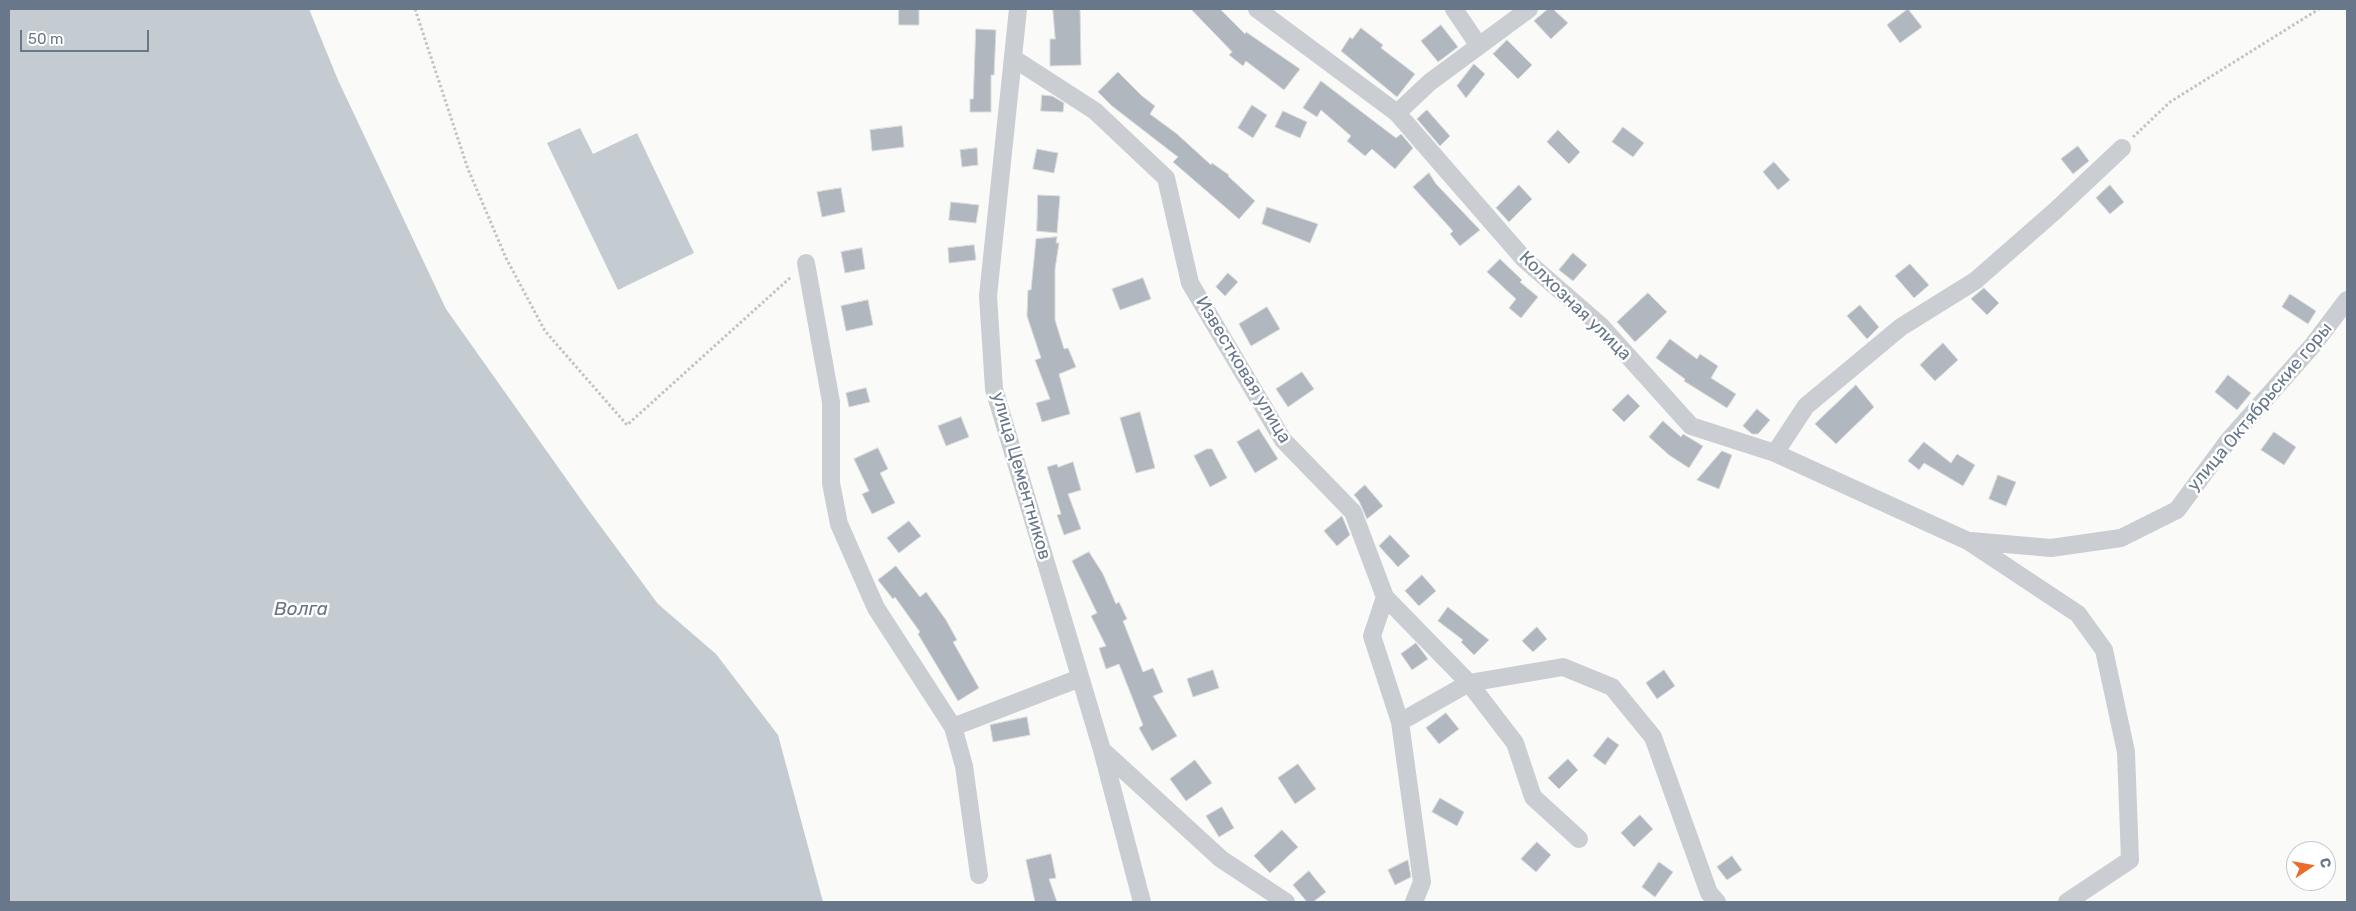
<!DOCTYPE html>
<meta charset="utf-8">
<style>
body{margin:0}
#map{position:relative;width:2356px;height:911px;overflow:hidden;background:#fafaf8;font-family:Rubik,sans-serif}
canvas{display:block}
.frame{position:absolute;inset:0;border:10px solid #68778a;pointer-events:none}
.north{position:absolute;left:2286px;top:841px;width:50px;height:50px;box-sizing:border-box;background:#fff;border:1px solid #c3c9d0;border-radius:50%;rotate:78deg;font-size:14px;font-weight:700;line-height:20px;text-align:center;color:#68778a}
.north::after{content:'';display:block;margin:auto;width:18px;height:22px;background:#e96c28;clip-path:polygon(50% 0,100% 100%,50% 72%,0 100%)}
.scale{position:absolute;left:20px;top:30px;width:129px;height:22px;box-sizing:border-box;border:2px solid #68778a;border-top:0;padding-left:6px;font-size:15px;line-height:18px;white-space:nowrap;color:#68778a;-webkit-text-stroke:4px #fff;paint-order:stroke}
</style>
<div id="map">
<canvas width="2356" height="911"></canvas>
<div class="frame"></div>
<div class="north">С</div>
<div class="scale">50 m</div>
</div>
<script>
const context = document.querySelector('canvas').getContext('2d');
context.lineJoin = 'round';
function fill(path, color) {
  context.fillStyle = color;
  context.fill(path, 'evenodd');
}
function strokePath(path, color, width, dash) {
  context.strokeStyle = color;
  context.lineWidth = width;
  context.lineCap = dash ? 'butt' : 'round';
  context.setLineDash(dash || []);
  context.stroke(path);
}
function drawText(font, color, halo, rows, align = 'center') {
  context.font = font + ' Rubik,sans-serif';
  context.lineWidth = 5;
  context.setLineDash([]);
  context.textBaseline = 'middle';
  context.strokeStyle = halo;
  context.fillStyle = color;
  for (const [text, x, y, turn = 0] of rows) {
    context.save();
    context.translate(x, y);
    context.rotate((+turn || 0) * Math.PI / 180);
    context.textAlign = isNaN(turn) ? turn : align;
    if (halo) context.strokeText(text, 0, 0);
    context.fillText(text, 0, 0);
    context.restore();
  }
}
fill(new Path2D(`
 M9,9H309L338,80L446,309L587,508L658,604L716,654L778,735L823,902H9Z
 M580,128L593,154L637,133L694,253L618,290L547,143Z`), '#c4ccd2');
const building = new Path2D(`
 M899,9H919V25H899Z
 M1053,9H1080L1081,65L1050,66V39H1055Z
 M1191,9H1220L1245,34L1246,32L1300,69L1284,90L1246,61L1243,66L1229,55L1232,52Z
 M1548,9H1553L1568,23L1551,39L1534,21Z
 M1908,9L1922,27L1900,43L1887,25Z
 M1441,25L1458,47L1438,62L1421,41Z
 M1361,28L1383,45L1381,48L1415,74L1397,97L1341,51L1350,37L1352,39Z
 M976,29L996,30L994,75H991V112H970V99H973Z
 M1507,40L1532,65L1518,79L1493,54Z
 M1474,64L1485,74L1466,98L1457,86Z
 M1118,72L1142,96L1155,106L1150,114L1177,134L1211,165L1212,163L1229,175L1228,176L1255,201L1239,219L1173,162L1178,157L1112,106L1098,92Z
 M1321,81L1396,138L1401,134L1413,148L1395,169L1372,149L1365,156L1347,141L1351,136L1321,110L1317,117L1303,108Z
 M1042,95L1052,96L1064,103L1063,112L1041,111Z
 M1252,105L1267,115L1253,138L1238,128Z
 M1427,110L1450,136L1440,146L1417,119Z
 M1283,111L1307,122L1300,138L1275,127Z
 M902,126L904,147L872,151L870,130Z
 M1623,127L1644,143L1633,157L1612,142Z
 M1558,130L1580,152L1569,164L1547,142Z
 M2078,146L2089,161L2073,174L2061,159Z
 M977,148L978,165L962,167L960,150Z
 M1037,149L1058,153L1054,173L1033,169Z
 M1774,162L1790,180L1778,190L1763,172Z
 M1429,173L1436,184L1480,230L1460,246L1450,234L1453,231L1413,187Z
 M1519,185L1532,199L1509,222L1496,208Z
 M2110,185L2124,202L2110,214L2096,198Z
 M841,188L845,212L822,217L817,192Z
 M1038,195L1060,196L1057,233L1037,231Z
 M951,202L979,205L976,223L949,220Z
 M1267,207L1318,224L1310,243L1262,224Z
 M1057,237L1056,243H1059L1055,269V320L1064,349L1068,348L1076,367L1059,374L1070,414L1042,422L1036,403L1050,399L1035,360L1041,358L1027,316L1028,290H1031L1036,239Z
 M974,245L976,260L949,263L948,248Z
 M862,248L865,269L845,273L841,252Z
 M1573,253L1587,265L1573,281L1559,270Z
 M1500,259L1522,280L1520,282L1538,297L1521,318L1509,308L1516,299L1487,272Z
 M1910,264L1929,285L1914,298L1895,276Z
 M1228,273L1238,282L1225,296L1216,287Z
 M1143,278L1151,299L1120,310L1112,289Z
 M1984,288L1999,303L1987,315L1971,299Z
 M1648,293L1667,312L1635,342L1617,322Z
 M2290,294L2316,311L2308,324L2282,307Z
 M868,300L873,325L846,331L841,306Z
 M1860,305L1879,327L1867,339L1847,316Z
 M1267,307L1280,329L1251,346L1239,324Z
 M1670,339L1697,359L1700,354L1718,366L1711,378L1736,394L1727,408L1684,381L1685,379L1656,358Z
 M1943,343L1958,360L1935,381L1920,365Z
 M1302,372L1314,389L1288,407L1276,389Z
 M2228,375L2251,393L2237,410L2215,392Z
 M1856,385L1874,407L1836,444L1815,424Z
 M866,388L870,402L849,407L846,393Z
 M1628,394L1640,406L1624,422L1612,410Z
 M1757,409L1770,420L1758,434H1752L1743,426Z
 M1140,412L1155,468L1136,473L1120,418Z
 M961,417L969,437L946,446L938,426Z
 M1663,421L1681,437L1683,434L1703,446L1689,468L1669,455L1649,437Z
 M1259,429L1278,459L1255,473L1237,442Z
 M2274,432L2296,447L2284,465L2261,450Z
 M1924,442L1951,463L1957,454L1975,465L1963,486L1924,463L1919,470L1908,461Z
 M878,448L888,469L880,473L895,503L872,514L862,494L869,491L854,459Z
 M1207,449H1212L1227,478L1210,487L1194,456Z
 M1722,451L1732,455L1719,489L1697,480Z
 M1073,462L1081,490L1068,494L1081,529L1064,535L1057,515L1061,514L1047,467L1057,464L1058,467Z
 M1998,475L2016,482L2006,506L1989,499Z
 M1365,485L1383,506L1367,519L1359,501L1354,495Z
 M1342,516L1350,535L1337,546L1324,531Z
 M909,521L921,536L899,553L887,538Z
 M1390,535L1410,556L1398,567L1379,546Z
 M1089,552L1103,574L1116,604L1119,602L1127,619L1123,621L1143,672L1153,668L1163,692L1153,696L1177,736L1152,751L1139,728L1143,725L1119,664L1106,669L1099,648L1106,646L1091,616L1097,613L1072,561Z
 M896,566L920,597L926,592L946,620L957,640L953,642L979,688L958,701L918,634L920,632L895,597L893,599L878,580Z
 M1422,575L1436,591L1419,606L1405,591Z
 M1448,607L1489,640L1474,655L1461,642L1463,640L1438,621Z
 M1537,627L1547,639L1533,652L1522,641Z
 M1416,643L1428,659L1412,670L1401,654Z
 M1213,670L1219,688L1193,697L1187,679Z
 M1664,670L1675,686L1657,699L1646,683Z
 M1446,713L1459,729L1439,744L1426,728Z
 M1027,717L1030,735L993,742L990,725Z
 M1608,737L1619,745L1605,765L1593,756Z
 M1568,759L1578,770L1559,789L1548,778Z
 M1195,760L1212,783L1186,801L1170,779Z
 M1298,764L1316,789L1295,804L1278,778Z
 M1440,798L1464,812L1457,826L1432,812Z
 M1222,807L1234,828L1219,837L1206,816Z
 M1640,815L1653,829L1634,847L1621,833Z
 M1282,830L1298,847L1270,873L1254,856Z
 M1537,842L1551,855L1536,872L1521,859Z
 M1051,854L1056,878L1049,879L1057,902H1035L1026,860Z
 M1732,856L1742,870L1727,880L1717,867Z
 M1408,860L1411,877L1395,885L1388,870Z
 M1659,862L1673,872L1655,897L1642,887Z
 M1309,871L1326,892L1313,902H1307L1293,885Z`);
fill(building, '#b0b7bf');
strokePath(building, '#dbdcda', 1);
strokePath(new Path2D(`
 M415,9L468,169L506,258L545,331L627,425L791,277
 M2133,137L2170,102L2319,9`), '#c1c4c6', 3, [2.5, 2.5]);
strokePath(new Path2D(`
 M1018,9L988,296L994,389L1102,750L1142,902
 M1257,9L1397,113L1524,259L1601,326L1691,426L1775,453L1968,541L2078,614L2104,650L2126,752L2130,860L2067,902
 M1454,9L1479,46
 M1013,58L1095,111L1166,178L1190,283L1283,440L1353,512L1385,597L1469,683L1515,743L1533,797L1579,839
 M1397,113L1430,82L1529,9
 M806,263L831,402V483L839,524L876,608L953,727L1080,678
 M1775,453L1806,406L1901,327L1975,281L2055,211L2122,148
 M1971,541L2051,548L2121,538L2177,510L2228,441L2313,345L2347,300
 M1385,597L1372,636L1400,722
 M953,727L964,766L979,875
 M1102,750L1221,859L1286,902
 M1414,902L1422,882L1400,722L1469,683L1563,667L1612,687L1653,737L1709,893L1717,902`), '#cacdd1', 18);
drawText('18px', '#68778a', '#fff', [
 ["Колхозная улица",1575,306,44],
 ["Известковая улица",1243,370,59],
 ["улица Октябрьские горы",2260,407,-50],
 ["улица Цементников",1021,476,74]
]);
drawText('italic 19px', '#647784', '#fff', [
 ["Волга",301,610]
]);
</script>
